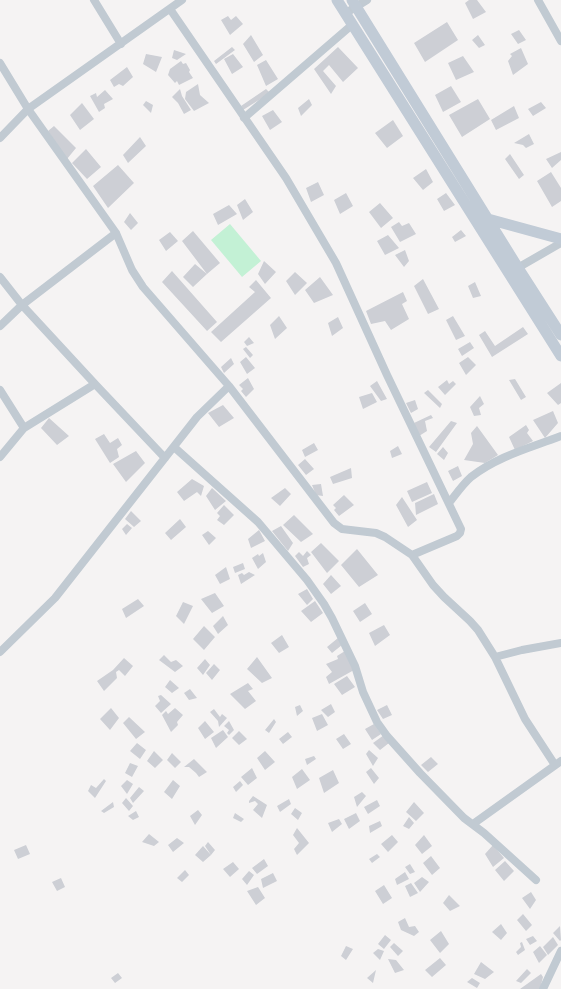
<!DOCTYPE html>
<style>
body{margin:0}
canvas{display:block;background:#f5f3f3}
</style>
<canvas width="561" height="989"></canvas>
<script>
const context = document.querySelector('canvas').getContext('2d');
context.lineJoin = 'round';
function fill(path, color) {
  context.fillStyle = color;
  context.fill(path, 'evenodd');
}
function strokePath(path, color, width, dash) {
  context.strokeStyle = color;
  context.lineWidth = width;
  context.lineCap = dash ? 'butt' : 'round';
  context.setLineDash(dash || []);
  context.stroke(path);
}
fill(new Path2D(`
 M230,224L261,261L242,277L211,240Z`), '#c3f1d5');
fill(new Path2D(`
 M469,0H477L486,12L473,19L465,3Z
 M228,16L231,20L236,16L243,24L230,35L221,20Z
 M447,22L458,40L425,62L414,43Z
 M519,30L526,40L518,44L511,34Z
 M251,35L263,55L254,62L243,44Z
 M478,35L485,45L479,48L472,40Z
 M232,47L235,50L216,64L214,61Z
 M338,47L358,68L343,82L329,65L323,71L336,86L331,94L314,69Z
 M521,48L528,64L513,75L508,61L512,56L510,54Z
 M174,50L186,54L177,60L172,58Z
 M146,54L162,57L156,72L143,64Z
 M233,54L243,67L232,74L224,59Z
 M463,56L474,72L456,80L448,63Z
 M266,60L278,79L266,86L257,65Z
 M181,61L183,64L186,63L190,70L189,72L193,78L179,85L177,81L175,83L168,75L170,69Z
 M127,67L133,77L123,86L119,84L114,87L110,80Z
 M198,84L200,95L209,103L194,111L185,99L186,92Z
 M451,86L461,102L443,112L435,95Z
 M180,89L182,96L191,110L184,114L178,103L172,97Z
 M266,89L270,93L243,110L241,106Z
 M105,90L113,99L104,104L105,108L99,112L90,96L96,93L97,97Z
 M309,99L312,105L301,116L298,108Z
 M478,99L490,119L462,137L449,115Z
 M146,101L153,105L151,113L143,105Z
 M541,102L546,108L533,116L528,109Z
 M82,103L94,119L80,130L70,115Z
 M514,106L519,118L496,130L491,120Z
 M273,110L282,122L270,130L262,116Z
 M393,120L403,136L387,148L375,133Z
 M54,126L76,148L67,159L48,131Z
 M529,134L534,144L526,148L523,145L514,143Z
 M140,137L146,146L128,163L123,155Z
 M86,149L101,167L87,179L72,163Z
 M561,152V160L552,168L546,159Z
 M510,154L524,175L519,179L505,159Z
 M118,165L134,183L108,208L93,186Z
 M426,169L433,182L423,190L413,178Z
 M551,172L561,188V201L552,207L537,181Z
 M318,182L324,195L311,202L306,188Z
 M346,193L353,206L340,214L334,200Z
 M446,193L455,205L444,211L437,199Z
 M245,199L253,212L243,220L237,205Z
 M380,203L393,218L381,228L369,212Z
 M229,205L237,214L218,225L213,214Z
 M130,213L138,223L131,230L124,222Z
 M399,222L402,226L409,223L416,234L400,242L391,227Z
 M461,230L466,236L455,242L452,237Z
 M193,231L220,263L207,274L182,241Z
 M170,232L178,241L166,251L159,240Z
 M388,235L399,248L385,255L377,241Z
 M405,250L409,261L404,267L395,255Z
 M264,261L276,272L265,284L258,274Z
 M195,264L207,274L193,287L183,277Z
 M172,271L217,322L207,331L162,282Z
 M295,272L307,283L295,295L286,281Z
 M320,277L333,295L314,303L305,290Z
 M423,279L439,309L428,314L414,286Z
 M256,280L271,298L221,342L211,332L255,292L249,287Z
 M475,282L481,296L473,298L468,286Z
 M403,292L407,301L402,304L409,319L391,330L385,321L371,324L366,311Z
 M279,316L287,328L275,339L270,325Z
 M453,316L465,336L456,340L446,320Z
 M338,317L343,328L332,336L328,323Z
 M523,327L528,334L492,357L479,335L485,331L495,346Z
 M249,337L254,343L247,346L244,342Z
 M470,342L474,348L462,356L458,349Z
 M246,347L253,355L250,358L243,349Z
 M246,357L255,368L247,374L240,362Z
 M468,357L476,365L466,375L459,363Z
 M231,358L234,364L224,373L221,367Z
 M248,378L254,389L246,397L241,391L243,389L239,385Z
 M515,379L526,397L521,400L509,380Z
 M447,380L449,384L453,381L456,384L445,395L438,387Z
 M377,381L387,399L381,401L370,386Z
 M561,383V403L558,405L547,393Z
 M428,390L442,404L440,408L424,393Z
 M372,393L377,402L363,409L359,397Z
 M480,396L484,404L479,408L481,415L474,416L470,407Z
 M415,400L418,409L411,413L406,403Z
 M223,405L234,418L219,427L208,413Z
 M553,411L558,423L545,438L533,420Z
 M431,415L433,418L425,421L427,431L419,436L414,423Z
 M49,418L69,436L57,445L41,428Z
 M451,421L457,423L436,452L429,447Z
 M526,425L529,430L527,433L533,441L515,450L509,437Z
 M477,426L498,455L485,463L464,460L473,444L471,433Z
 M104,434L110,443L118,438L122,445L117,449L119,457L110,463L95,439Z
 M314,443L318,450L305,457L302,450Z
 M398,446L402,454L392,458L390,451Z
 M443,447L448,453L444,460L437,454Z
 M136,451L145,463L126,482L113,464Z
 M305,459L314,469L306,475L298,465Z
 M458,466L462,476L453,481L448,471Z
 M351,468L352,478L333,484L330,477Z
 M192,479L204,486L201,496L197,492L184,501L177,492Z
 M427,482L432,493L412,502L407,491Z
 M321,484L323,496L316,495L312,485Z
 M212,488L226,501L215,510L206,496Z
 M285,488L291,494L280,506L271,498Z
 M434,494L438,504L416,515L415,503Z
 M344,495L354,505L339,516L334,510L336,508L333,505Z
 M402,497L417,520L408,527L396,505Z
 M224,505L234,515L224,525L217,520L220,516L217,513Z
 M131,511L141,521L134,527L125,519Z
 M294,515L313,534L301,542L283,525Z
 M180,519L186,527L171,540L165,533Z
 M127,524L132,528L126,535L122,529Z
 M281,526L293,543L288,551L272,531Z
 M259,530L265,541L251,548L248,539Z
 M208,531L216,538L209,545L202,535Z
 M321,543L339,561L327,573L311,552Z
 M357,549L378,575L359,587L341,565Z
 M307,551L311,555L307,558L309,564L303,567L295,556L299,552L303,556Z
 M263,553L266,562L258,569L252,558L258,554L259,556Z
 M243,563L245,569L235,573L233,567Z
 M226,567L230,579L220,584L215,575Z
 M249,572L255,575L241,584L238,575L242,573L244,575Z
 M331,575L341,586L331,594L323,584Z
 M307,589L313,599L307,605L298,594Z
 M215,593L224,606L212,613L201,599Z
 M138,599L144,606L126,618L122,609Z
 M315,601L323,613L311,622L301,611Z
 M183,602L193,606L184,624L176,616Z
 M365,603L372,614L360,622L353,611Z
 M223,616L228,625L218,634L213,626Z
 M384,625L390,635L375,646L369,633Z
 M204,626L215,637L204,650L193,639Z
 M282,635L289,647L279,653L271,643Z
 M338,638L342,645L332,653L327,647Z
 M345,651L354,670L329,684L326,677L332,672L326,664L338,659L337,656Z
 M164,655L171,662L176,660L183,666L175,672L159,660Z
 M257,657L272,678L262,683L247,669Z
 M124,658L133,666L125,676L119,670L116,672L117,678L104,691L97,681L113,670Z
 M205,659L210,665L203,675L197,668Z
 M214,664L220,670L212,680L206,673Z
 M347,676L355,687L342,695L334,684Z
 M170,680L179,688L172,693L165,687Z
 M248,683L253,689L248,691L256,701L245,709L230,694Z
 M190,689L197,698L189,700L184,693Z
 M161,695L171,704L161,713L155,706L160,701L158,696Z
 M331,704L335,712L328,717L321,710Z
 M300,705L303,711L297,716L295,707Z
 M387,705L392,715L383,719L377,710Z
 M111,708L119,718L110,730L100,719Z
 M175,708L183,715L177,722L178,725L171,732L162,715L166,711L168,714Z
 M214,709L220,717L222,714L227,718L219,727L218,721L210,712Z
 M322,714L328,725L317,731L312,718Z
 M129,717L145,732L136,739L123,723Z
 M274,719L276,722L269,733L265,730Z
 M205,721L214,732L205,739L198,728Z
 M229,721L234,730L229,735L227,733L229,730L224,726Z
 M374,724L381,734L372,740L365,729Z
 M223,730L228,737L216,748L211,738Z
 M239,731L247,739L239,745L232,738Z
 M288,732L292,737L283,744L279,739Z
 M344,734L351,744L343,749L336,739Z
 M384,735L389,743L380,750L373,743Z
 M137,743L146,750L140,759L130,751Z
 M369,750L378,758L373,766L366,754Z
 M154,751L163,760L155,768L147,761Z
 M265,751L275,762L265,770L257,758Z
 M172,753L181,762L175,768L167,760Z
 M314,756L316,759L307,765L305,759Z
 M431,757L438,764L428,772L421,765Z
 M194,759L207,772L199,777L196,773L189,767H184Z
 M130,763L138,766L132,777L125,773Z
 M252,768L257,778L248,785L241,777Z
 M371,768L379,778L374,784L366,772Z
 M302,769L310,780L297,789L292,777Z
 M333,770L339,783L324,793L319,778Z
 M104,779L106,781L95,798L88,791L91,785L96,788Z
 M127,780L133,784L127,794L121,786Z
 M173,780L180,786L172,799L164,792Z
 M240,781L243,785L236,792L233,787Z
 M139,787L144,791L133,803L130,798Z
 M362,792L366,796L357,807L354,797Z
 M253,796L267,805L262,818L253,810L258,804L255,801L249,803V801Z
 M126,798L133,806L129,811L122,803Z
 M289,799L291,804L280,812L277,806Z
 M377,800L380,806L368,814L364,807Z
 M113,802L114,807L104,813L101,811Z
 M414,802L424,813L416,821L406,812Z
 M295,808L302,813L298,820L291,814Z
 M198,810L202,815L195,825L190,816Z
 M136,811L139,817L133,820L128,816Z
 M235,813L244,819L241,822L233,818Z
 M356,813L360,821L349,829L344,819Z
 M409,817L414,823L409,829L403,826Z
 M339,819L342,824L332,832L328,823Z
 M380,821L382,826L370,833L369,826Z
 M297,828L309,843L297,855L294,849L299,843L293,835Z
 M149,834L159,842L154,846L142,842Z
 M392,835L398,842L388,852L381,844Z
 M424,835L432,846L422,854L415,845Z
 M177,838L184,843L173,852L168,845Z
 M208,842L215,850L211,855L205,846Z
 M26,845L30,854L18,859L14,850Z
 M493,845L504,858L493,867L485,854Z
 M203,846L211,855L203,862L195,855Z
 M377,854L380,857L372,863L369,859Z
 M431,856L440,868L432,875L423,863Z
 M264,859L268,866L257,874L252,868Z
 M505,861L514,871L504,881L495,870Z
 M233,862L239,869L230,877L223,869Z
 M410,864L415,872L410,874L405,867Z
 M185,870L189,875L182,882L177,878Z
 M249,871L254,875L247,885L242,879Z
 M405,872L409,879L397,885L395,879Z
 M273,873L277,881L263,888L261,879Z
 M422,877L429,882L420,892L414,883Z
 M61,878L65,887L57,891L52,882Z
 M411,883L418,893L410,897L405,886Z
 M384,885L392,898L383,904L375,891Z
 M258,887L265,898L256,905L247,891Z
 M531,892L536,900L530,909L522,898Z
 M449,895L460,906L450,911L443,903Z
 M523,914L532,925L526,931L517,920Z
 M405,918L409,927L415,926L419,932L414,936L401,930L398,922Z
 M501,924L507,933L501,940L492,932Z
 M560,926L561,940L560,941L553,933Z
 M441,931L449,944L440,953L430,940Z
 M385,935L391,940L384,949L378,944Z
 M533,936L537,941L530,945L526,939Z
 M553,937L558,945L548,955L543,947Z
 M522,942L525,950L518,955L516,952L521,947L520,943Z
 M394,943L403,951L398,956L390,947Z
 M346,946L353,949L346,960L341,956Z
 M540,946L547,955L539,963L533,952Z
 M378,949L384,951L380,960L373,953Z
 M440,958L446,965L432,977L425,970Z
 M388,959L396,960L404,970L395,973Z
 M481,962L494,972L485,979L474,974Z
 M527,969L531,973L521,983L516,981Z
 M376,970L373,983L367,978Z
 M118,973L122,978L115,983L111,978Z
 M541,974L543,977L540,989H520Z
 M472,978L480,983L477,988L467,982Z`), '#cdcfd5');
strokePath(new Path2D(`
 M94,0L121,44
 M538,0L561,41
 M170,9L286,178L336,263L387,375L461,529L460,533L457,536L412,555
 M346,13L367,0
 M0,63L28,109L116,233L132,270L143,287L229,386L334,523L342,529L376,533L385,537L412,555L433,585L444,597L470,621L478,630L495,657L525,719L555,765
 M244,118L353,24
 M0,138L28,109L182,0
 M514,270L561,243
 M0,277L22,305L95,384
 M0,326L22,305L116,233
 M0,390L24,428
 M174,447L258,522L307,580L324,604L332,618L355,666L363,692L377,722L387,736L420,773L464,818L484,833L536,880
 M0,457L24,428L95,384L165,458
 M449,503C456,494 463,484 471,477C498,456 530,448 561,436
 M0,652L55,598L197,417L229,386
 M495,657L522,650L561,643
 M473,824L561,761
 M543,989L561,951`), '#c1cad2', 8);
strokePath(new Path2D(`
 M337,0L561,356
 M352,0L518,268L561,335
 M488,219L561,239`), '#c1cbd6', 11);
</script>
